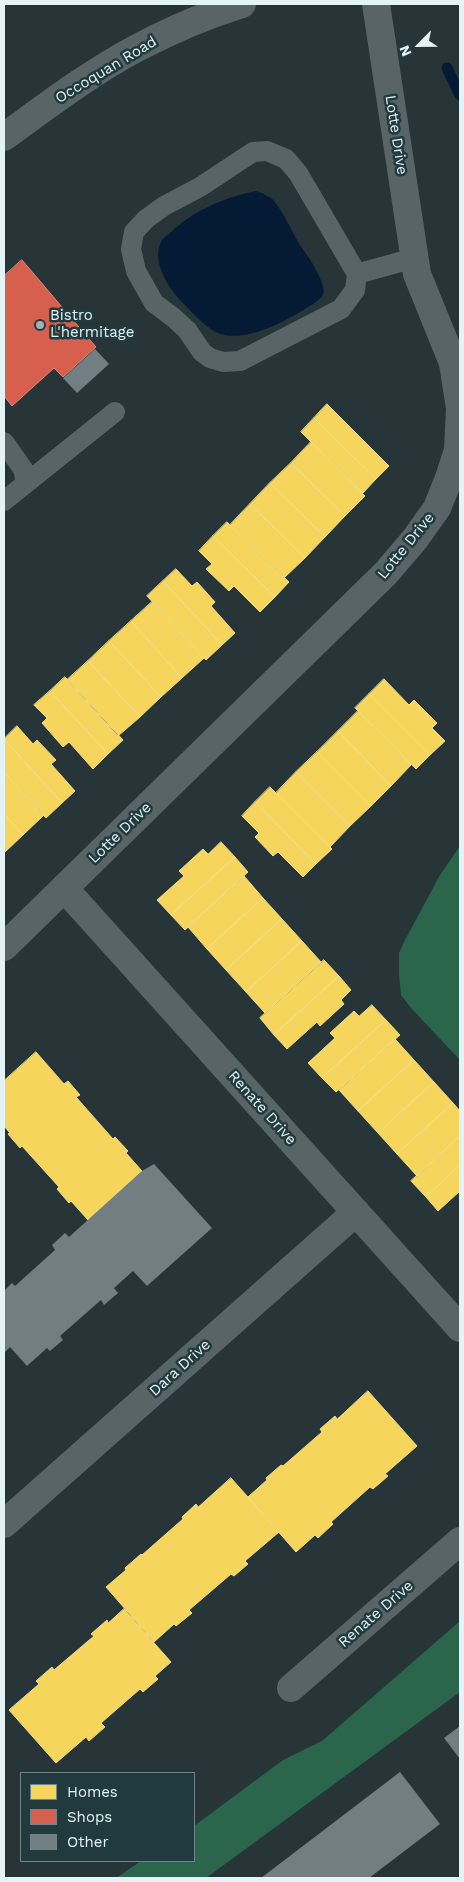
<!DOCTYPE html>
<style>
body{margin:0}
#map{position:relative;width:464px;height:1882px;overflow:hidden;background:#273538;font-family:"Work Sans",sans-serif}
canvas{display:block}
.frame{position:absolute;inset:0;border:5px solid #e4f3f6;pointer-events:none}
.legend{position:absolute;left:20px;top:1772px;width:175px;height:90px;box-sizing:border-box;background:#213a3e;border:1px solid #6f8488;margin:0;padding:6px 9px;list-style:none;font-size:15px;color:#e4f3f6}
.legend li{display:flex;align-items:center;gap:10px;height:25px}
.legend b{width:25px;border:1px solid #6f8488}
.north{position:absolute;left:394px;top:20px;width:50px;height:50px;-webkit-text-stroke:4px #213a3e;paint-order:stroke;rotate:247deg;font-size:14px;font-weight:700;line-height:20px;text-align:center;color:#e4f3f6}
.north::after{content:'';display:block;margin:auto;width:18px;height:22px;background:#e4f3f6;clip-path:polygon(50% 0,100% 100%,50% 72%,0 100%)}
</style>
<div id="map">
<canvas width="464" height="1882"></canvas>
<div class="frame"></div>
<ul class="legend">
<li><b style="height:14px;background:#f6d55c"></b>Homes</li>
<li><b style="height:14px;background:#d6604d"></b>Shops</li>
<li><b style="height:14px;background:#737e82"></b>Other</li>
</ul>
<div class="north">N</div>
</div>
<script>
const context = document.querySelector('canvas').getContext('2d');
context.lineJoin = 'round';
function fill(path, color) {
  context.fillStyle = color;
  context.fill(path, 'evenodd');
}
function strokePath(path, color, width, dash) {
  context.strokeStyle = color;
  context.lineWidth = width;
  context.lineCap = dash ? 'butt' : 'round';
  context.setLineDash(dash || []);
  context.stroke(path);
}
function drawText(font, color, halo, rows, align = 'center') {
  context.font = font + ' "Work Sans",sans-serif';
  context.lineWidth = 5;
  context.setLineDash([]);
  context.textBaseline = 'middle';
  context.strokeStyle = halo;
  context.fillStyle = color;
  for (const [text, x, y, turn = 0] of rows) {
    context.save();
    context.translate(x, y);
    context.rotate((+turn || 0) * Math.PI / 180);
    context.textAlign = isNaN(turn) ? turn : align;
    if (halo) context.strokeText(text, 0, 0);
    context.fillText(text, 0, 0);
    context.restore();
  }
}
fill(new Path2D(`
 M460,846V1060L411,1008L401,995L399,974V953L405,940L440,875Z
 M460,1621V1692L206,1878H116L141,1861H194V1826L283,1760L322,1741Z`), '#2a654c');
fill(new Path2D(`
 M256,191C265,194 272,197 277,205C286,217 292,232 300,245C305,253 312,261 316,270C319,276 326,289 323,295C319,301 311,305 305,309C284,322 242,345 216,332C204,326 192,312 182,302C169,289 151,261 161,242C162,239 166,236 169,234C192,211 225,197 256,191Z`), '#051b35');
const homes = new Path2D(`
 M327,404L389,466L376,479L314,418Z
 M314,418L376,479L363,493L301,432Z
 M311,442L365,496L345,516L291,463Z
 M291,463L345,516L325,537L270,483Z
 M270,483L325,537L305,558L250,504Z
 M250,504L305,558L284,578L230,525Z
 M227,522L289,582L275,597L213,536Z
 M213,536L275,597L260,612L234,586L229,591L206,569L212,564L199,551Z
 M176,569L192,586L197,582L215,602L211,606L235,633L222,645L163,581Z
 M163,581L222,645L206,660L147,596Z
 M152,602L204,658L182,678L131,621Z
 M131,621L182,678L161,697L109,641Z
 M109,641L161,697L140,717L88,661Z
 M88,661L140,717L118,736L67,680Z
 M65,677L123,740L108,754L50,691Z
 M384,679L409,705L414,700L437,723L432,728L445,741L430,755L369,694Z
 M50,691L108,754L93,769L69,742L63,747L42,723L47,718L34,705Z
 M369,694L430,755L416,769L355,708Z
 M358,711L411,765L391,786L338,731Z
 M17,726L33,744L37,740L56,760L51,764L75,791L62,803L4,739Z
 M338,731L391,786L371,806L317,752Z
 M4,739L62,803L46,818L4,772Z
 M317,752L371,806L350,826L296,772Z
 M4,772L44,815L23,835L4,814Z
 M296,772L350,826L330,847L276,793Z
 M270,787L332,849L316,864L255,802Z
 M255,802L316,864L303,877L278,852L273,856L255,837L259,833L242,816Z
 M4,814L23,835L4,853Z
 M221,842L235,857L171,915L157,900L184,876L179,871L203,849L208,854Z
 M235,857L248,872L185,930L171,915Z
 M244,876L263,898L207,949L188,927Z
 M263,898L282,919L226,970L207,949Z
 M282,919L302,941L246,992L226,970Z
 M302,941L321,962L265,1013L246,992Z
 M324,960L339,976L274,1035L260,1018Z
 M339,976L351,990L341,1000L344,1004L320,1026L317,1022L287,1049L274,1035Z
 M372,1005L386,1020L322,1078L308,1063L335,1038L330,1033L354,1011L359,1016Z
 M386,1020L400,1035L336,1092L322,1078Z
 M395,1039L414,1060L358,1111L339,1090Z
 M36,1052L64,1084L68,1081L80,1095L76,1097L113,1139L115,1137L128,1151L126,1153L142,1171L88,1220L71,1201L69,1203L57,1189L59,1187L22,1146L20,1148L8,1134L10,1133L4,1126V1081Z
 M414,1060L434,1082L378,1133L358,1111Z
 M434,1082L453,1103L397,1154L378,1133Z
 M453,1103L460,1111V1136L417,1176L397,1154Z
 M460,1136V1165L426,1197L411,1181Z
 M460,1165V1191L438,1211L426,1197Z
 M368,1391L417,1446L385,1474L388,1476L373,1489L370,1487L331,1522L333,1524L318,1538L315,1535L296,1552L248,1497L267,1480L266,1478L281,1465L283,1466L322,1432L320,1429L335,1416L337,1419Z
 M231,1478L279,1532L245,1561L248,1564L234,1576L231,1574L189,1610L192,1613L176,1626L174,1624L154,1642L106,1587L126,1570L125,1568L141,1554L142,1555L183,1519L182,1517L196,1504L198,1507Z
 M124,1609L171,1662L155,1676L158,1679L143,1692L140,1689L101,1723L105,1727L89,1741L86,1737L56,1763L9,1710L39,1684L36,1681L52,1667L54,1670L94,1636L91,1634L107,1620L108,1623Z`);
fill(homes, '#f6d55c');
strokePath(homes, '#f1de8a', 1);
const shops = new Path2D(`
 M22,260L96,347L63,377L54,368L12,406L4,396V276Z`);
fill(shops, '#d6604d');
strokePath(shops, '#da8c80', 1);
strokePath(new Path2D(`
 M447,68L460,95`), '#051b35', 11);
fill(new Path2D(`
 M95,349L109,364L77,393L63,378Z
 M154,1164L212,1228L147,1286L133,1271L114,1288L118,1293L104,1305L101,1300L60,1336L63,1340L50,1351L47,1348L27,1366L10,1347L4,1353V1291L12,1283L15,1286L55,1250L52,1245L65,1233L69,1237L142,1171Z
 M460,1726V1759L444,1738Z
 M400,1772L440,1824L369,1878H261Z`), '#737e82');
strokePath(new Path2D(`
 M357,274L355,290L341,309L240,361L223,362L210,358L202,352L187,330L174,318L154,303L136,271L131,249L134,232L146,219L164,206L200,187L253,152L267,151L286,159L298,173L357,274L414,258
 M4,442L23,469L26,483
 M4,501L115,412`), '#596466', 20);
strokePath(new Path2D(`
 M64,888L460,1328
 M4,947L386,573L415,539L437,508L449,478L458,450L460,408L453,363L417,274L376,4
 M4,1524L356,1212
 M291,1688L460,1541`), '#596466', 28);
strokePath(new Path2D(`
 M4,137C47,106 90,73 137,48C171,30 206,15 242,4`), '#596466', 28);
for (const [x, y, r, color] of [
 [40,325,5,"#a2b0b4"]
]) {
  const dot = new Path2D();
  dot.arc(x, y, r, 0, 2 * Math.PI);
  context.fillStyle = color;
  context.fill(dot);
  strokePath(dot, '#213a3e', 2);
}
drawText('15px', '#e4f3f6', '#213a3e', [
 ["Occoquan Road",106,70,-31],
 ["Lotte Drive",396,135,81],
 ["Lotte Drive",406,546,-51],
 ["Lotte Drive",120,833,-44],
 ["Renate Drive",262,1108,48],
 ["Dara Drive",180,1368,-42],
 ["Renate Drive",376,1614,-41]
]);
drawText('15px', '#e4f3f6', '#213a3e', [
 ["Bistro",50,316],
 ["L'hermitage",50,333]
], 'left');
</script>
